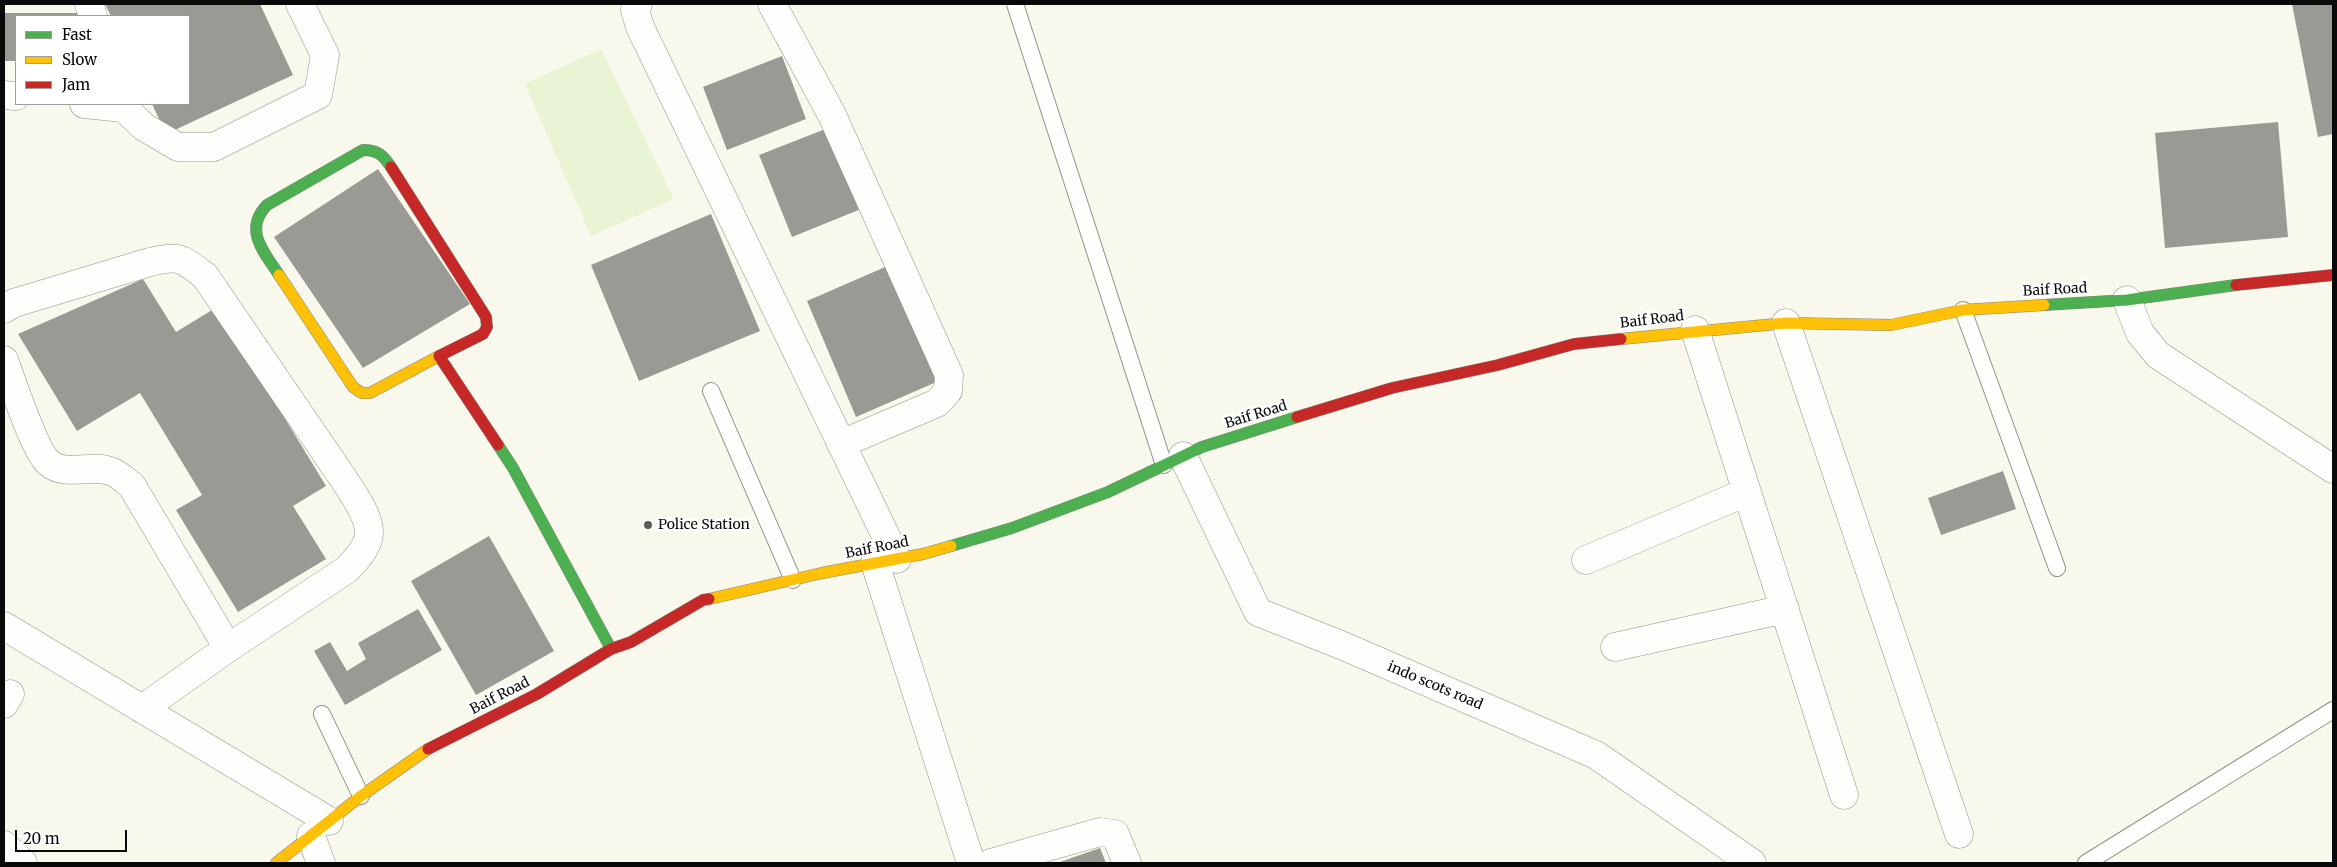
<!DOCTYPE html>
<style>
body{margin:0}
#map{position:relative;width:2337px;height:867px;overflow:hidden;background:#f9f8ec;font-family:Merriweather,serif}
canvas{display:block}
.frame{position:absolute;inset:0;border:5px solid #090909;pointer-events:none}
.legend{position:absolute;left:15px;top:15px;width:175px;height:90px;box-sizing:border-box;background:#fff;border:1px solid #9d9d9d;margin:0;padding:6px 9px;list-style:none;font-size:15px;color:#090909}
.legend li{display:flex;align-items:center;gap:10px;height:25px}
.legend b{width:25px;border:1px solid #9d9d9d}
.scale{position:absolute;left:15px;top:830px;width:112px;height:22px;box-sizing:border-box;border:2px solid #090909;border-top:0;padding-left:6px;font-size:15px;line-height:18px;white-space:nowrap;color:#090909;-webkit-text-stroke:4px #fff;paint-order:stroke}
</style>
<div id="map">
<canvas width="2337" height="867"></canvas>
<div class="frame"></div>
<ul class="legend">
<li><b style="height:6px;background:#4caf50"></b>Fast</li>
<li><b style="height:6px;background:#ffc107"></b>Slow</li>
<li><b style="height:6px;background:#c62828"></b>Jam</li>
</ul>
<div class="scale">20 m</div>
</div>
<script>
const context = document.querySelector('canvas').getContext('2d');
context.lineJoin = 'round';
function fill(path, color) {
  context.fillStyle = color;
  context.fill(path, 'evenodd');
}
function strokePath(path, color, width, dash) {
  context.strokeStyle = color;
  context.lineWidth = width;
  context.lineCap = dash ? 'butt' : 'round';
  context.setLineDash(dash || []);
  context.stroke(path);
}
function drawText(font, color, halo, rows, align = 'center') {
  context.font = font + ' Merriweather,serif';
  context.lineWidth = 5;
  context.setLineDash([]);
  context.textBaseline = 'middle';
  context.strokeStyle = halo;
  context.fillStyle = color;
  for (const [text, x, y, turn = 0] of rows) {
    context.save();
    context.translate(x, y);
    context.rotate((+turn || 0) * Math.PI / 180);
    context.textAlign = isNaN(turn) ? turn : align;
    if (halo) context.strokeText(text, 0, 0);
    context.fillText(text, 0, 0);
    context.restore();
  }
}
fill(new Path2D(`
 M601,49L674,199L591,236L525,84Z`), '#e9f4d5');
fill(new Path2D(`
 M105,4H260L293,75L166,134L152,104H189V16H111Z
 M2292,4H2333V134L2318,137Z
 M4,13H85V16H16V61H4Z
 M782,56L806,119L727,150L703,87Z
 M2278,122L2288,237L2165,248L2155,133Z
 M828,128L861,209L792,237L759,155Z
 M378,169L470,304L363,368L274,237Z
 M711,214L760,331L639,381L591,265Z
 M892,264L941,380L856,417L807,301Z
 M143,279L176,332L217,307L326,486L293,506L326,559L238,612L176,510L202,495L140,393L77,431L18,334Z
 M2003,471L2016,509L1941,535L1928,498Z
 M489,536L554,651L476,695L411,581Z
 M418,609L442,650L345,705L314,651L330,642L347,671L366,659L358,643Z
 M1100,848L1106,863H1057Z`), '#9b9993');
const lane = new Path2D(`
 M1015,4L1164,465
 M1963,310L2057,568
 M711,391L793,580
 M322,714L361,796
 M2086,863L2333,710`);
const street = new Path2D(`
 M89,4L93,16
 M638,4L635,10L640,27L897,559
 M772,4L832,115L949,375L948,391L937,403L841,444
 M4,95L16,96
 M84,104L124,108
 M122,104L124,108L144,127L178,147H214L318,95L325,55L300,4
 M2127,300L2140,333L2158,355L2333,469
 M4,309L14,303L150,262C180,255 181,258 205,276L343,478C352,492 370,516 369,534C368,548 355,561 346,570L228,648L142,709
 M1786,323L1959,834
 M1695,330L1844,795
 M4,360C12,381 35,452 49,463C65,477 92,464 110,471C119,474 125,480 132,486L228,648
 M1183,456L1258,612L1341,645L1596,755L1752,863
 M1586,560L1747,492
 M875,563L971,863
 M4,626L329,821
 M1615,647L1785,609
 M4,704L10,694
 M311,836L321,863
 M4,845L23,863
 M991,863L1100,832L1115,834L1127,863`);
const fast = new Path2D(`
 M279,275C264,252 243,230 267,205L363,150C378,150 383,155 391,167
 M2044,305L2127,300L2236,285
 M498,445L513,468L611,649
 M951,546L1012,528L1108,492L1202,447L1297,417`);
const slow = new Path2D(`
 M279,275L353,387L362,393H370L439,356
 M1621,339L1786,323L1891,325L1963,310L2044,305
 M709,599L822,573L923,554L951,546
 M276,863L361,796L428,749`);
const jam = new Path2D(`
 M391,167L486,317L487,327L483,334L439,356L498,445
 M2236,285L2333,275
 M1297,417L1392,388L1498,365L1574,344L1621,339
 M428,749L537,694L611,649L631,642L703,600L709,599`);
strokePath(lane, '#91918b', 18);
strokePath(street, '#91918b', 29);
strokePath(fast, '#888782', 12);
strokePath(slow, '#888782', 12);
strokePath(jam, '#888782', 12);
strokePath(lane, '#fefefc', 16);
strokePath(street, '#fefefc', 28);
strokePath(fast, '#4caf50', 11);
strokePath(slow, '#ffc107', 11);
strokePath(jam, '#c62828', 11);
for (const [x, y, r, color] of [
 [648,525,5,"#5d5d58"]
]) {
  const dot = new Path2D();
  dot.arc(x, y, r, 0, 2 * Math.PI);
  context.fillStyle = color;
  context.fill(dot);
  strokePath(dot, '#fff', 2);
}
drawText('14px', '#090909', '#fff', [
 ["Baif Road",2055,290,-3],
 ["Baif Road",1652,320,-7],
 ["Baif Road",1256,415,-17],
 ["Baif Road",877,548,-11],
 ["indo scots road",1435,686,23],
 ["Baif Road",500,696,-27]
]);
drawText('14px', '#090909', '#fff', [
 ["Police Station",658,525]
], 'left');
</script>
